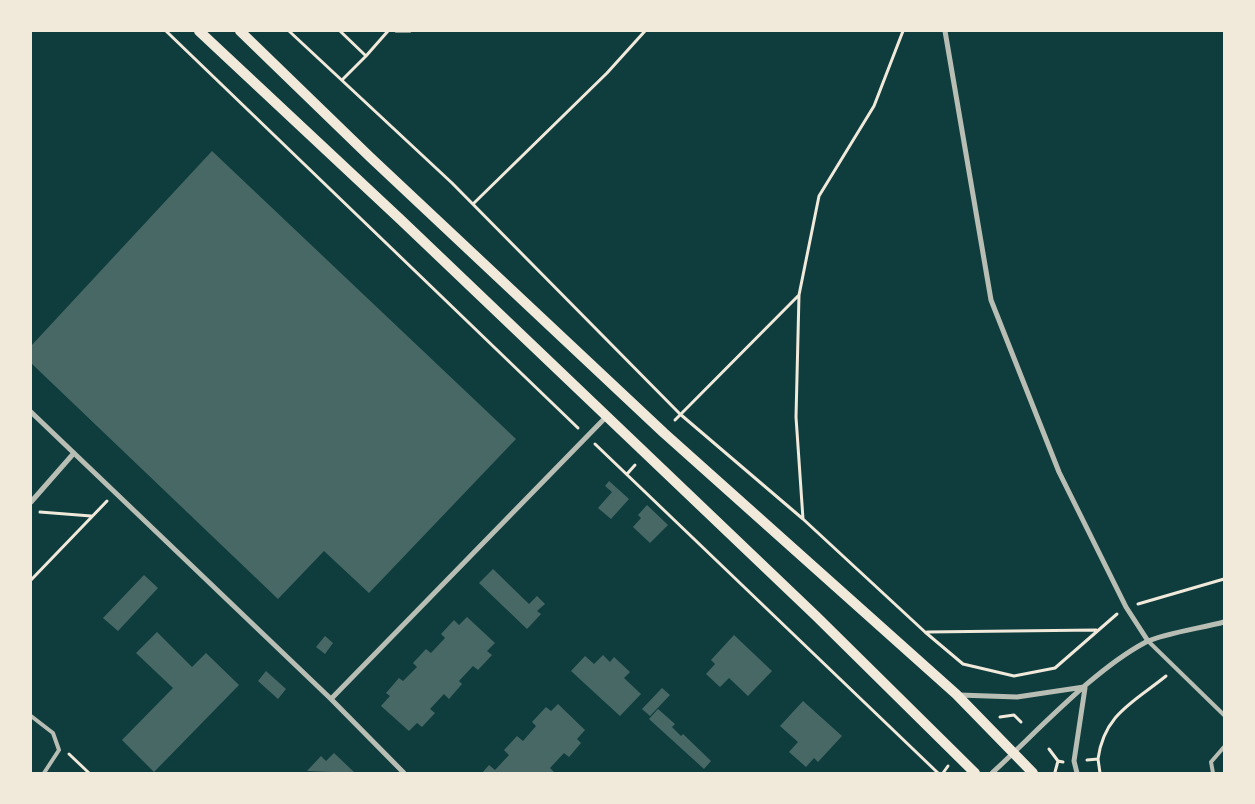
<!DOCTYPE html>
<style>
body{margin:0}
#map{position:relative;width:1255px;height:804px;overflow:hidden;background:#0f3d3e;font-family:"DM Sans",sans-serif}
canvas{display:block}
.frame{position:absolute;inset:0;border:32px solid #f1e9da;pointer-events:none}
</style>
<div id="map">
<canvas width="1255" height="804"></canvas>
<div class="frame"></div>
</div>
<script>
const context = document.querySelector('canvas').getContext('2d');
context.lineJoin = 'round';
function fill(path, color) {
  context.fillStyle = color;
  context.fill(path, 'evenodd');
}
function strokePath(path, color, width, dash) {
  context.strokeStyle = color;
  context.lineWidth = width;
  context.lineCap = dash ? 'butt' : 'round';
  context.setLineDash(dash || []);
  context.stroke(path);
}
fill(new Path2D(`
 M212,151L516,439L369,593L324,551L278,599L31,363V346Z
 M609,481L629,499L611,519L598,508L612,492L605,486Z
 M647,505L668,525L650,543L633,527L641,518L638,515Z
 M493,569L529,604L537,596L545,604L537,611L541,614L527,629L479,583Z
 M144,575L158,588L118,631L103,618Z
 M467,617L495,643L487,651L492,655L478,670L473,666L459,681L462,684L449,699L444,694L430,709L435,713L422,727L417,723L409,731L381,706L390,696L386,693L399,678L403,681L417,667L413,663L426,649L431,653L445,638L441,634L454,620L459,625Z
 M157,632L192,667L206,653L239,685L154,772L122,740L173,688L136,653Z
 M734,635L772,671L748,696L729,678L720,687L706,674L715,664L711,660Z
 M325,636L333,643L325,654L316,647Z
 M603,655L610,662L614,657L630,672L624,678L641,694L620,716L571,671L585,656L594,664Z
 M266,671L286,689L278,699L258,681Z
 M662,688L670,695L650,716L642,709Z
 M803,701L842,736L818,762L814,758L806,767L789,752L798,742L780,726Z
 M558,704L585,730L577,739L581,743L569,757L564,753L550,768L555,773H482L489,765L495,770L509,755L504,750L517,736L523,741L536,726L532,722L546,707L551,711Z
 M658,709L675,724L672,727L681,736L683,734L711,761L704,769L649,719Z
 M334,753L355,773L307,771L321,756L326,761Z`), '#486865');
strokePath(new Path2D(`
 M166,31L578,428
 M289,31L452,183L680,414L803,519L925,632L963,664L1014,676L1055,668L1117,614
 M340,31L366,56L342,80
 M396,31H410
 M366,56L388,31
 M473,204L607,73L645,31
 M675,420L799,295
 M595,444L938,773
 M627,474L635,465
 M40,512L91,516
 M803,519L796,417L799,295L819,196L874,106L903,31
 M31,580L107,501
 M1138,604L1224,579
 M927,632L1096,630
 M1000,717L1014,715L1021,722
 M1049,749L1058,761
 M69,754L89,773
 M1098,759C1104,714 1134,702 1166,676
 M1087,760L1098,759L1100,773
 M1055,772L1058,761L1063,762
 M943,773L948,766`), '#f1e9da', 3);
strokePath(new Path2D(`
 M1148,641L1224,715
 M31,716L53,733L59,750L44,773
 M1213,773L1211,762L1224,747`), '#b8beb3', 4);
strokePath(new Path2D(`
 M945,31L991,300L1059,472L1126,607L1148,641
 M31,412L331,699L404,773
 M31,502L74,453
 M959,695L1017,697L1084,687
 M331,699L606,417
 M992,773C1037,732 1093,670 1146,642C1165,633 1202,628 1224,622
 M1077,773L1074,761L1085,688`), '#b8beb3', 5);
strokePath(new Path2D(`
 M199,31L401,220L816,616L975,773
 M240,31L370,157L664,433L956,694L1033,773`), '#f1e9da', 10);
</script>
